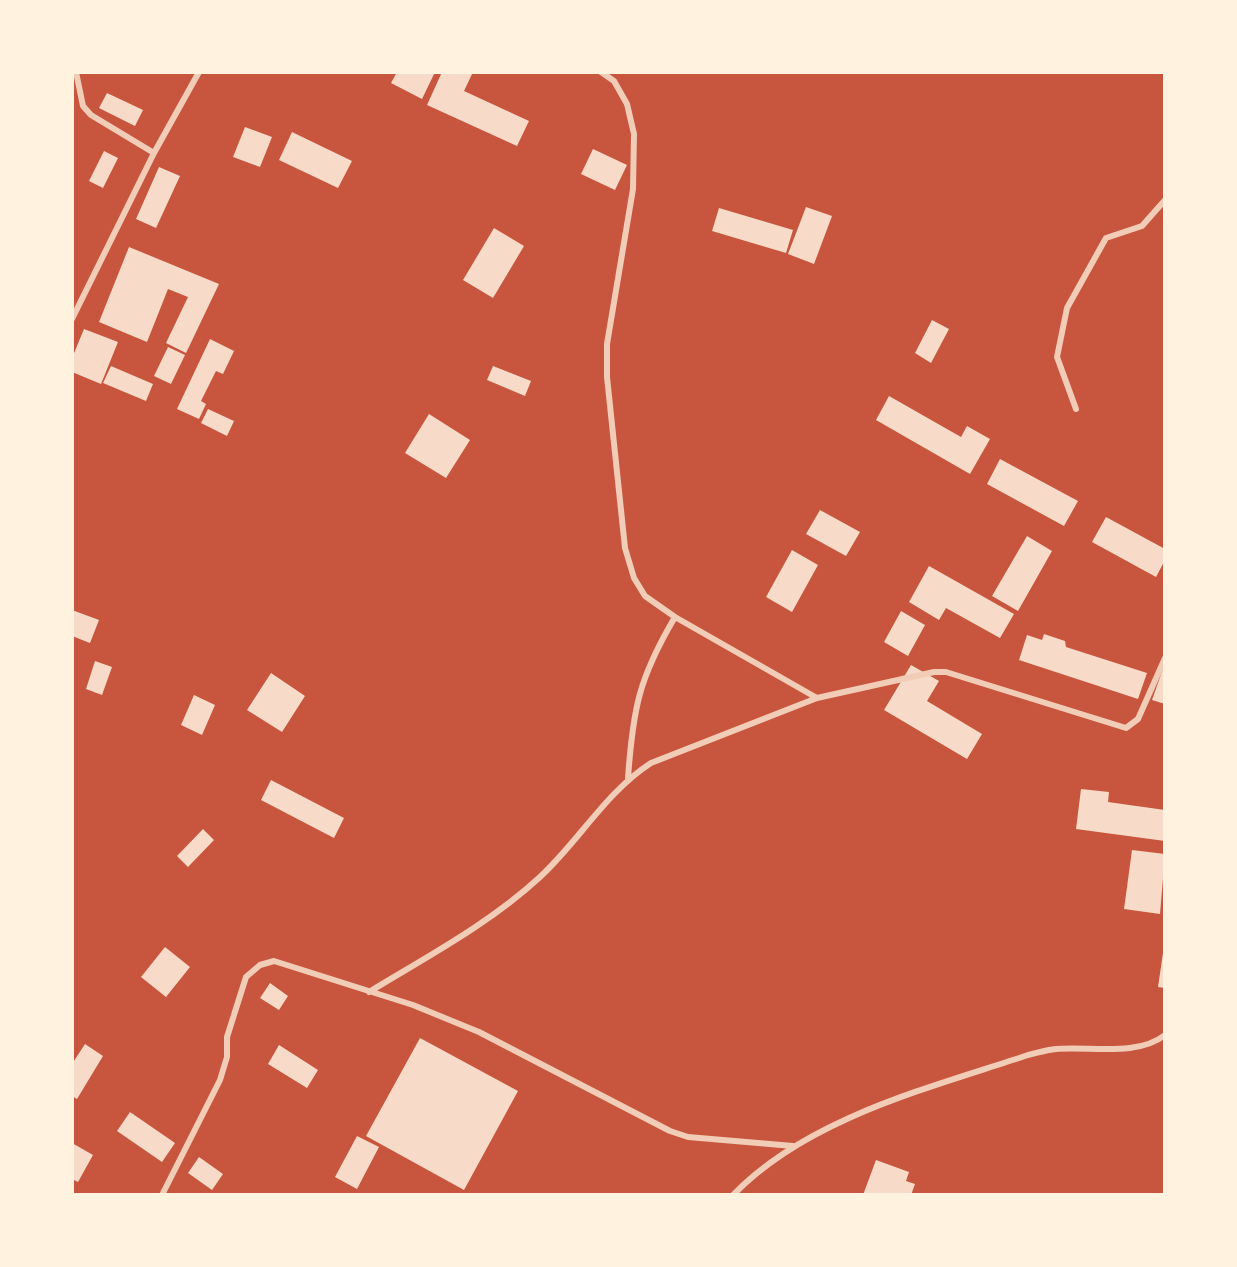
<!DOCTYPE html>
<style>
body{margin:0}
#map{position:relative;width:1237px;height:1267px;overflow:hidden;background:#c8553d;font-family:Overpass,sans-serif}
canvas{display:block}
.frame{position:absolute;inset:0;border:74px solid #fff3e0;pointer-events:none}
</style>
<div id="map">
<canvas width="1237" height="1267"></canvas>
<div class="frame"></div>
</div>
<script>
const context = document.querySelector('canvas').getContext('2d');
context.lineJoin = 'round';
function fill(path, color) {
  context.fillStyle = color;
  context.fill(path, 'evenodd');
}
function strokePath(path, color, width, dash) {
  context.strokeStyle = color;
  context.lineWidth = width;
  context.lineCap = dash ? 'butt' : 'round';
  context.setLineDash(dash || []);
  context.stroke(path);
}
fill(new Path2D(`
 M397,72H435L422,99L391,83Z
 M442,72H473L464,91L529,121L517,146L427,105Z
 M107,93L143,110L135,126L99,108Z
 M245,127L272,137L260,167L233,157Z
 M292,132L352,161L338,188L279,160Z
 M593,149L627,165L615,190L581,174Z
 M104,151L118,158L103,188L89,181Z
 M159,167L180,176L156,228L136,219Z
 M806,207L832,216L814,264L788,254Z
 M719,208L793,230L786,253L712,231Z
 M494,228L524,246L493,298L463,280Z
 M129,247L219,284L186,353L166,343L188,297L168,289L147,342L99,322Z
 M932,320L949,329L931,363L915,353Z
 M84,329L118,342L101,384L72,372V358Z
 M210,339L234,351L223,374L216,371L201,401L206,404L199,419L177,409Z
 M168,347L185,355L171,384L154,376Z
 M111,366L153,384L146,401L103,383Z
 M493,366L531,381L525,396L487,380Z
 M889,396L961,437L967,426L990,439L970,474L876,420Z
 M208,409L234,421L227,436L201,423Z
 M429,414L470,440L446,478L405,453Z
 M1000,459L1078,501L1064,526L987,484Z
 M820,510L860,532L846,556L806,534Z
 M1106,517L1165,549V560L1156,577L1092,542Z
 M1027,536L1052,551L1018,611L992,596Z
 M792,550L818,565L792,612L766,597Z
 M929,566L1014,614L1000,638L946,608L939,620L909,602Z
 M72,610L99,620L90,643L72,636Z
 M901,611L925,625L908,656L884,642Z
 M1044,634L1065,641L1066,647L1147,673L1138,699L1019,660L1027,635L1042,640Z
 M95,661L112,667L102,695L86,689Z
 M1165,663V704L1152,700Z
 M911,665L939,681L927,701L982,734L967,759L884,710Z
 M271,673L305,696L282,732L247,710Z
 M194,695L215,705L202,735L181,725Z
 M271,780L344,818L334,838L261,800Z
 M1081,789L1109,792L1108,802L1165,810V841L1076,829Z
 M203,829L214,840L188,867L177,856Z
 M1132,850L1165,854L1160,914L1124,909Z
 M1164,946H1165V988L1158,987Z
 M165,947L190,967L166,997L141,977Z
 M270,983L288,996L279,1010L260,998Z
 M420,1038L518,1091L464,1190L366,1136Z
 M85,1044L103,1056L77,1099L72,1096V1064Z
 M279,1045L318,1070L307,1088L268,1064Z
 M130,1112L175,1143L162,1162L117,1131Z
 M357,1136L379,1147L357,1189L335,1177Z
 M72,1143L93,1155L78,1182L72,1179Z
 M199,1157L223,1174L212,1190L188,1173Z
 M876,1160L909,1172L906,1181L915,1184L911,1195H863Z`), '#f7dbc8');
strokePath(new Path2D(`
 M76,72L83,106L91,115L154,153
 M601,72L614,81L627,104L634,134L633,189L607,344V377L625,548L634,578L645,596L675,617L817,698
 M72,319L154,153L199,72
 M1076,409L1057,357L1067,308L1106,238L1142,226L1165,200
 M628,778C633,708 639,678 675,617
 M369,992C428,956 489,924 540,877C579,841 606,792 651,763L817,698L934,672H946L1126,728L1138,719L1165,658
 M162,1195L220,1080L227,1057V1037L246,977L260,965L274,961L413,1005L479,1032L670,1131L688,1137L793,1146
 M733,1195C807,1118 929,1088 1028,1055C1037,1053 1046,1050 1056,1049C1090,1046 1137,1057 1165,1035`), '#f1ccb7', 6);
</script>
